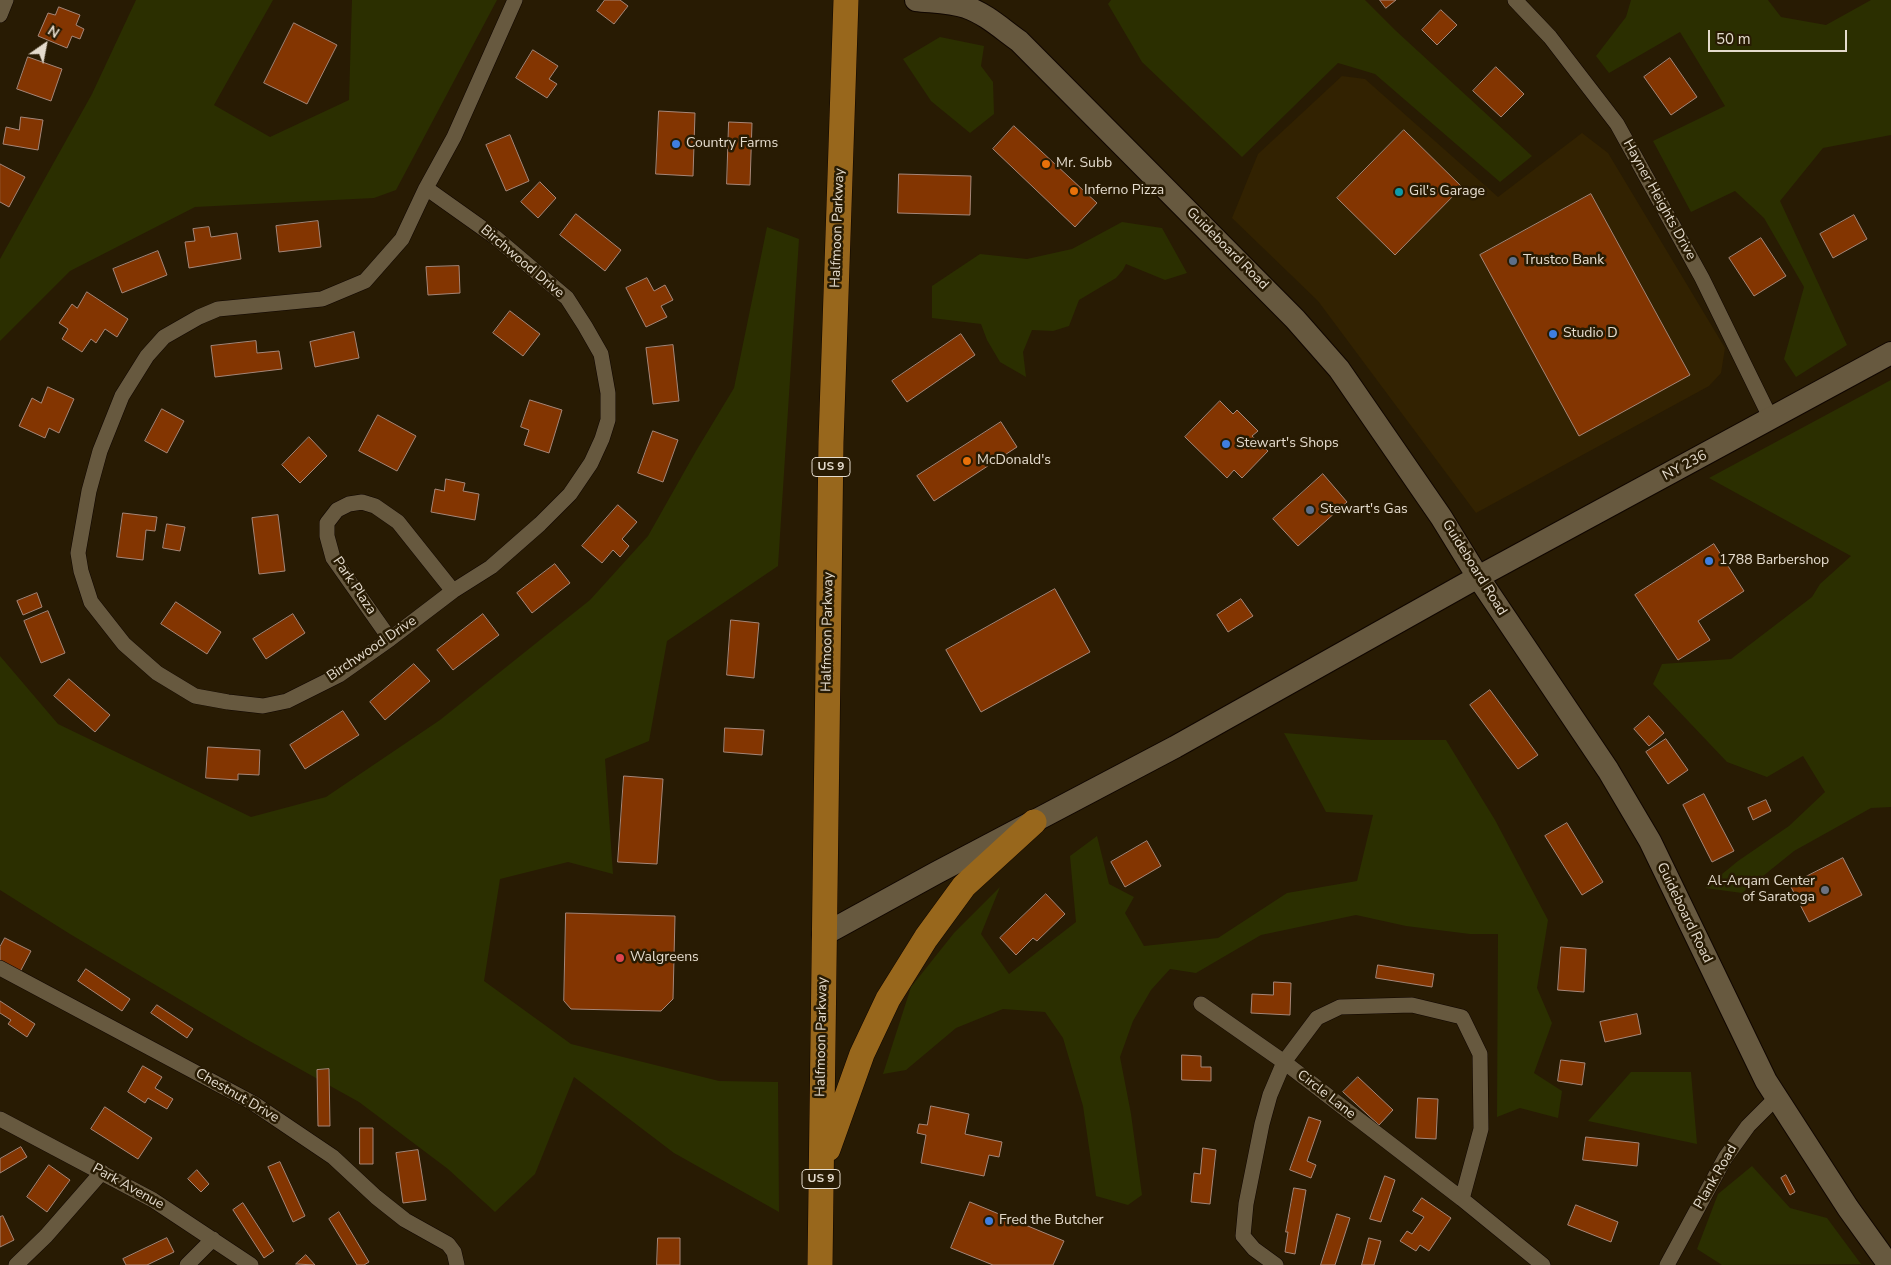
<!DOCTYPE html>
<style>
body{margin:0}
#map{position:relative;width:1891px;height:1265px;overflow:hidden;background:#281b03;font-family:"Nunito Sans",sans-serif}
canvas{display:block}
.north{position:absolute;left:20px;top:20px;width:50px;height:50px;-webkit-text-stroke:4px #281b03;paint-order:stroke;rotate:33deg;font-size:14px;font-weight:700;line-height:20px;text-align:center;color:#e4dbcd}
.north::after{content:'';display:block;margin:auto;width:18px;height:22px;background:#e4dbcd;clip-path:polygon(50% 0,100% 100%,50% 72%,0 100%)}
.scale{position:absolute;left:1708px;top:30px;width:139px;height:22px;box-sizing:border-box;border:2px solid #e4dbcd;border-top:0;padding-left:6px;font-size:15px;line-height:18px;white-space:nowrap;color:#e4dbcd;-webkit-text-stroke:4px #281b03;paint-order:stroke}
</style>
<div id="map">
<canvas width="1891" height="1265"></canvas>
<div class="north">N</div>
<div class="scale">50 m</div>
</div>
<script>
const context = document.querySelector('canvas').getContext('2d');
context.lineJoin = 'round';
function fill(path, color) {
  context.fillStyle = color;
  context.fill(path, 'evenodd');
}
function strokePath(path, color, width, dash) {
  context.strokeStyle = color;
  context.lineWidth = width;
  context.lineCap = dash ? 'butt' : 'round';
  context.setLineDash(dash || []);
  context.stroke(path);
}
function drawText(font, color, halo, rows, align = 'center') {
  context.font = font + ' "Nunito Sans",sans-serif';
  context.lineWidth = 5;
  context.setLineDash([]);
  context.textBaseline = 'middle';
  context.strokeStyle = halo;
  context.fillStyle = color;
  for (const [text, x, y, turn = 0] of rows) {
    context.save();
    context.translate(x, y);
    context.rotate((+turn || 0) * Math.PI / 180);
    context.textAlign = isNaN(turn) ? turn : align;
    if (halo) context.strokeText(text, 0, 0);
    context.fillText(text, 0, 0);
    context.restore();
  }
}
fill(new Path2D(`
 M1342,76L1365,79L1498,197L1582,133L1608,153L1725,348L1721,373L1709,386L1476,513L1318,301L1232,218L1258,154Z`), '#322201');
fill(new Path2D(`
 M136,0H273L214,105L270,137L349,100L352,0H497L396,190L374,198L195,207L70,271L0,341V259L92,94Z
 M1111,0H1365L1395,30L1532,156L1500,182L1375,74L1338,63L1242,157L1142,62L1108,4Z
 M1631,0H1768L1781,17L1826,25L1871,0H1891V135L1823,148L1780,201L1847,345L1796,377L1784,359L1804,287L1764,218L1735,191L1691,212L1653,141L1725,106L1680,32L1609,73L1596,56L1626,17Z
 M940,37L984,46L981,66L993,82L994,114L970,133L931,101L903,59Z
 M1122,222L1162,228L1187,273L1165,280L1126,264L1123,270L1116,278L1079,300L1069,326L1053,331L1032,330L1023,352L1026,377L1000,362L987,340L981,324L932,318V286L980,254L1027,259L1072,249Z
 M767,227L799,239L778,566L667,641L649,741L605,759L613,874L568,862L500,879L484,981L571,1044L719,1081L778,1082L779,1212L674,1153L574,1077L535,1174L495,1212L448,1169L359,1102L246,1039L70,934L0,890V656L58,724L251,817L326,797L440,720L590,600L648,536L696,451L734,388Z
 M1891,380V807L1871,808L1794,851L1742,893L1705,888L1738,861L1789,826L1825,792L1803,756L1767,777L1727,762L1653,684L1662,664L1731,659L1812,597L1820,584L1851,556L1709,478Z
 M1284,733L1372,740H1446L1495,820L1548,920L1537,988L1552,1023L1534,1073L1562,1091L1558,1118L1520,1108L1497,1117L1498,934H1470L1406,926L1356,915L1261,935L1196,973L1170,969L1151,990L1133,1021L1120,1057L1131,1114L1142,1195L1128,1205L1096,1196L1083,1106L1063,1038L1045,1012L1003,1009L956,1028L906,1070L883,1074L911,987L954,933L1000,887L981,934L1009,974L1076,922L1070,856L1097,836L1109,884L1134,897L1125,913L1144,946L1218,938L1287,893L1357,881L1373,815L1326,812Z
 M1631,1072H1691L1697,1144L1588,1121Z
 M1752,1166L1790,1208L1827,1218L1861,1264L1722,1265L1697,1249L1718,1194Z`), '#2b2f00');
const building = new Path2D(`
 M605,0H620L628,6L614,24L597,11Z
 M1380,0H1396L1386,8Z
 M59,7L80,15L76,25L84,29L80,39L72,36L67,48L38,36L48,13L55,15Z
 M1441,10L1457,25L1437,45L1422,30Z
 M294,23L337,45L307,104L264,83Z
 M533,50L558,66L549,79L557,84L547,98L516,78Z
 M28,57L62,69L51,101L17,89Z
 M1670,58L1697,97L1671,115L1644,77Z
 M1496,67L1524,94L1501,117L1473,91Z
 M659,111L695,113L693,176L656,174Z
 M21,117L43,120L38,150L3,144L6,127L19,130Z
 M729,122L752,123L750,185L727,184Z
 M1014,126L1097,203L1075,227L993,149Z
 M1404,130L1462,187L1395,255L1337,198Z
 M510,135L529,181L506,191L486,145Z
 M0,164L25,177L9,207L0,202Z
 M899,174L971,176L970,215L898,213Z
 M540,182L556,198L538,218L521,202Z
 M1591,194L1690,375L1579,436L1480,255Z
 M576,214L621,250L605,271L560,235Z
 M1854,215L1867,239L1833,258L1820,234Z
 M318,221L321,247L279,252L276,226Z
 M209,227L211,237L237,233L241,259L189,268L185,242L195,241L193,229Z
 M1761,238L1786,276L1754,296L1729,258Z
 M158,251L167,275L122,293L113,269Z
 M459,266L460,293L428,295L426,267Z
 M647,278L654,291L665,285L673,300L661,306L667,317L646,327L626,288Z
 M87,292L128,319L117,337L105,329L96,343L91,339L82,352L62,339L68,329L59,323L72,304L77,308Z
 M510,311L540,334L523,356L493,333Z
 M354,332L359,358L315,367L310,342Z
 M961,334L975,355L907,402L892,381Z
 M256,341L257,353L279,351L282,369L215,377L211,346Z
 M673,345L679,401L653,404L646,348Z
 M48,387L74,399L59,433L49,428L45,438L19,426L32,398L41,403Z
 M530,400L562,410L549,453L524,445L529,430L521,427Z
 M1220,401L1233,414L1237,410L1258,431L1252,436L1268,451L1242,478L1234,470L1227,478L1185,437Z
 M162,409L184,421L167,453L145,441Z
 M378,415L416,436L397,471L359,451Z
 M1001,422L1017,447L934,501L917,476Z
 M653,431L678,440L663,482L638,473Z
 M309,437L327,456L300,483L282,465Z
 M1323,474L1347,502L1298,546L1273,519Z
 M446,479L465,483L463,491L479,494L475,520L431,512L435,489L444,491Z
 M618,505L637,522L622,539L629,546L620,557L613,550L602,563L582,546Z
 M123,513L157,517L155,531L146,530L143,560L117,557Z
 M278,515L285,571L259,574L252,518Z
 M167,524L185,527L180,551L163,548Z
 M1714,544L1744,591L1698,621L1710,640L1678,660L1635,595Z
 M555,564L570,583L532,613L517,593Z
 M1055,589L1090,652L981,712L946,650Z
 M37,593L42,607L23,615L17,601Z
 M1241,599L1253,616L1228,632L1217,615Z
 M176,602L221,632L207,654L161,624Z
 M48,611L65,653L41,663L24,621Z
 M293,614L305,633L266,659L253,639Z
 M483,614L499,635L453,670L437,650Z
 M731,620L759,623L754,678L727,675Z
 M414,664L430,681L385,720L370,702Z
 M69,679L110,715L95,732L54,696Z
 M1490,690L1538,755L1518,769L1470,705Z
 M343,711L359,735L305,769L290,745Z
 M1649,716L1664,733L1649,746L1634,729Z
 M725,728L764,730L762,755L724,752Z
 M1666,739L1688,770L1668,784L1646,752Z
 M208,747L260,750L259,775L238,774V780L206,778Z
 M624,776L663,779L657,864L618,862Z
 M1704,794L1734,851L1712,862L1683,805Z
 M1766,800L1771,811L1753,820L1748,808Z
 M1567,823L1603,882L1582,895L1545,836Z
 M1147,841L1161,866L1125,887L1111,862Z
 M1843,858L1862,895L1809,922L1790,885Z
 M1046,894L1065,914L1037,941L1033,938L1016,955L1000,938Z
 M566,913L675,916L673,999L661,1011L571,1009L564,1001Z
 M5,938L31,951L20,972L0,961V947Z
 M1561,947L1586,949L1584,992L1558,990Z
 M1378,965L1434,974L1432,987L1376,978Z
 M86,969L130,999L122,1011L78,981Z
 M1274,982L1291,983L1290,1015L1251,1013L1252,994L1273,995Z
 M0,1001L35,1024L27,1037L8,1024L11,1020L0,1013Z
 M157,1005L193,1029L187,1038L151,1013Z
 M1637,1014L1641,1034L1605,1042L1600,1022Z
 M1182,1055L1201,1056V1067H1211V1081L1182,1080Z
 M1561,1060L1585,1063L1582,1085L1558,1081Z
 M143,1066L162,1077L155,1088L173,1099L167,1109L148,1098L145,1103L128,1092Z
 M329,1069L330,1126H318L317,1070Z
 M1358,1077L1393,1110L1379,1125L1343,1092Z
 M1418,1098L1438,1099L1436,1139L1416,1138Z
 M931,1106L969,1114L965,1134L1002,1142L999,1157L989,1155L984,1176L921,1163L926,1135L917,1133L919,1124L927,1125Z
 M105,1107L152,1138L138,1159L91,1129Z
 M1309,1117L1321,1121L1307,1161L1316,1165L1311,1178L1290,1170Z
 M360,1128H373V1164H360Z
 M1586,1137L1639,1143L1637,1166L1583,1160Z
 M21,1147L27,1157L0,1173V1159Z
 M1203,1148L1216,1150L1210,1204L1191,1202L1194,1173L1200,1174Z
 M418,1150L426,1200L403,1203L396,1153Z
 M280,1162L305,1216L293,1222L268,1167Z
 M49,1165L70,1180L47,1212L27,1197Z
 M197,1170L209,1184L201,1192L188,1179Z
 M1786,1175L1795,1192L1790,1195L1781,1178Z
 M1385,1176L1395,1180L1381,1222L1370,1219Z
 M1294,1188L1306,1190L1295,1254L1285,1252L1288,1232H1286Z
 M1422,1198L1451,1218L1429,1251L1420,1245L1416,1251L1400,1241L1407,1231L1412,1234L1424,1217L1413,1211Z
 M970,1202L1064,1241L1053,1265H993L951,1248Z
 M243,1203L274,1251L264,1258L233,1210Z
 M1576,1205L1618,1222L1611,1242L1568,1225Z
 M339,1212L369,1262L364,1265H357L329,1219Z
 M1337,1214L1350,1218L1335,1265H1321Z
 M3,1216L14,1240L0,1247V1217Z
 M167,1238L174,1252L147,1265H126L123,1259Z
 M658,1238H680V1265H657Z
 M1369,1238L1381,1241L1374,1265H1362Z
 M306,1255L315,1265L296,1264Z`);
fill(building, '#833501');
strokePath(building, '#a58678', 1);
const street = new Path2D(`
 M1515,0L1550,37L1617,124L1702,278L1771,419
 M0,15L6,0
 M426,188L495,237L567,298L585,326L601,354L608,393V420L602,439L591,463L570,494L540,524L491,567L453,591L390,639L339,675L287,701L263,706L228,702L195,696L157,673L124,644L91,602L81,571L78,553L89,491L100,451L122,396L147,356L164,337L199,317L218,309L322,299L365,281L402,239L426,188L454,137L515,0
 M390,639L333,558L327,536V523L337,510L349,504L362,502L375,506L398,522L453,591
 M0,968L253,1103L333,1157L376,1197L405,1220L448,1244L454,1252L457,1265
 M1201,1004L1284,1062L1317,1018L1340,1007L1412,1005L1462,1017L1480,1054L1481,1129L1462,1199
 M0,1119L153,1200L251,1265
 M16,1265L46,1236L102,1172
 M187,1265L213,1239
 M1276,1265L1254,1249L1243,1236L1246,1204L1262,1124L1270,1095L1284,1062L1462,1199L1543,1265
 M1667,1265L1725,1158L1748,1126L1776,1098`);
const secondary = new Path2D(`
 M916,0C933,2 950,2 966,7C986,14 1002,29 1019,41L1295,319L1339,369L1441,517L1478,577L1608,770L1650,841L1766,1081L1848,1208L1889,1265
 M823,935L936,873L1175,747L1478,577L1891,353`);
const primary = new Path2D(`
 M828,1149L862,1054L888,999L926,938L964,886L1034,822
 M820,1265L831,442L846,0`);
strokePath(street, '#100600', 16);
strokePath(secondary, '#100600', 24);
strokePath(primary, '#100600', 26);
strokePath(street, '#67593f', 15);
strokePath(secondary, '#67593f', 22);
strokePath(primary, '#98671c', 25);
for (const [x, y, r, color] of [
 [676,144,5,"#3f7fe0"],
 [1046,164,5,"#e8710a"],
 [1074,191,5,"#e8710a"],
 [1399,192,5,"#0f9aa8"],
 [1513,261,5,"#5c6f8a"],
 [1553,334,5,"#3f7fe0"],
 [1226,444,5,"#3f7fe0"],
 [967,461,5,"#e8710a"],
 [1310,510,5,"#5c6f8a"],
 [1709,561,5,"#3f7fe0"],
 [1825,890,5,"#6b7280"],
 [620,958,5,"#e0444e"],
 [989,1221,5,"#3f7fe0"]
]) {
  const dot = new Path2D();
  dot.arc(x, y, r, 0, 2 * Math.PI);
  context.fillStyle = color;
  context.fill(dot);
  strokePath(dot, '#281b03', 2);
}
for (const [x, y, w] of [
 [831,467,38],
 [821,1179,38]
]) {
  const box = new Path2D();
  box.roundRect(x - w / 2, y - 9.5, w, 19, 4);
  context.fillStyle = '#281b03';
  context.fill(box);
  strokePath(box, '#e4dbcd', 1);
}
drawText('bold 12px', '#e4dbcd', null, [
 ["US 9",831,467],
 ["US 9",821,1179]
]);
drawText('14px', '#e4dbcd', '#281b03', [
 ["Country Farms",686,144],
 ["Mr. Subb",1056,164],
 ["Inferno Pizza",1084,191],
 ["Gil's Garage",1409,192],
 ["Trustco Bank",1523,261],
 ["Studio D",1563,334],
 ["Stewart's Shops",1236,444],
 ["McDonald's",977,461],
 ["Stewart's Gas",1320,510],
 ["1788 Barbershop",1719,561],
 ["Al-Arqam Center",1815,882,"right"],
 ["of Saratoga",1815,898,"right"],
 ["Walgreens",630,958],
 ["Fred the Butcher",999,1221]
], 'left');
drawText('14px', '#e4dbcd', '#281b03', [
 ["Hayner Heights Drive",1659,200,61],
 ["Halfmoon Parkway",838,228,-88],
 ["Guideboard Road",1227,249,45],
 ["Birchwood Drive",522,262,40],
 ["NY 236",1685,466,-28],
 ["Guideboard Road",1474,568,58],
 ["Park Plaza",354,586,56],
 ["Halfmoon Parkway",828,632,-89],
 ["Birchwood Drive",372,649,-34],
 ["Guideboard Road",1684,913,64],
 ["Halfmoon Parkway",822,1037,-89],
 ["Circle Lane",1326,1095,38],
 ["Chestnut Drive",237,1096,30],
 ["Plank Road",1716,1177,-60],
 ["Park Avenue",128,1187,29]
]);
</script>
